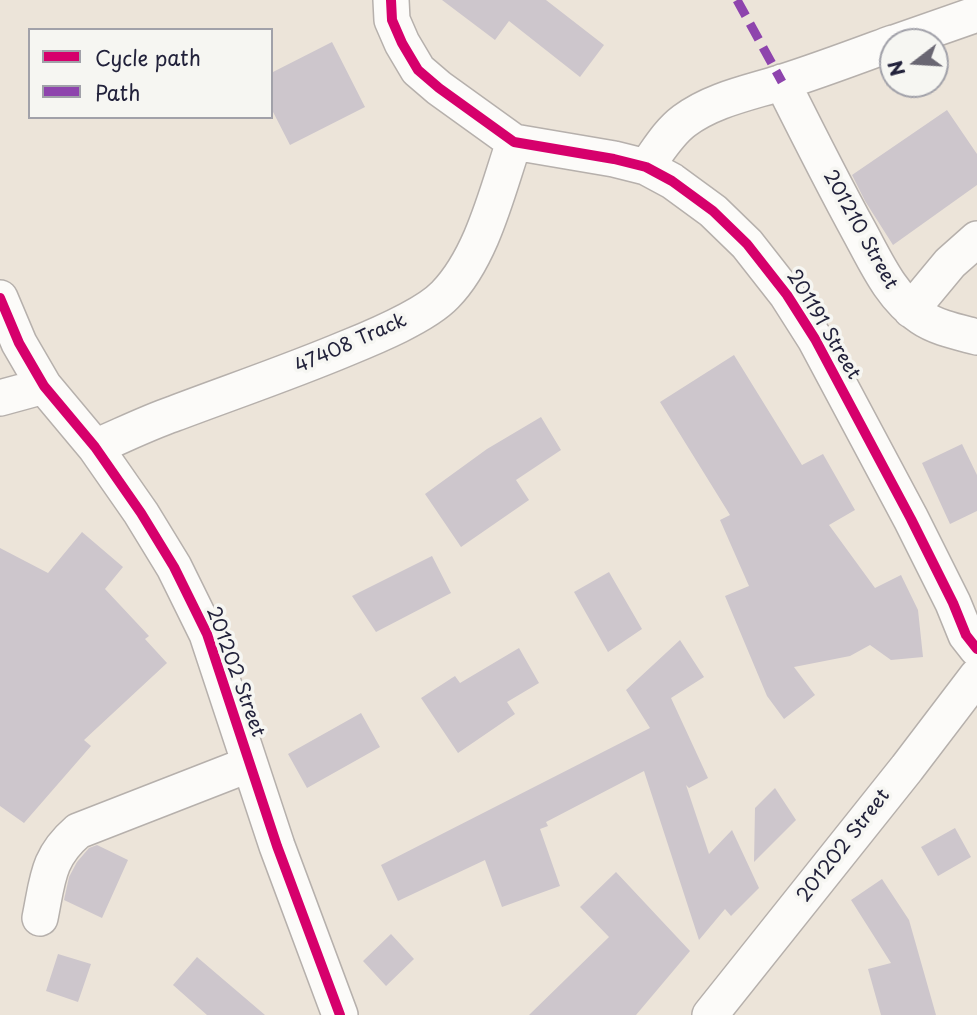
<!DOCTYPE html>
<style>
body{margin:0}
#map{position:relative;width:977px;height:1015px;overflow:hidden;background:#ece4d9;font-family:"Playpen Sans",sans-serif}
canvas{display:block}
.legend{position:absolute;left:28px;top:28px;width:245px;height:91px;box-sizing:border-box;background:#f6f6f2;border:2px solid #a1a1a9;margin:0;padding:9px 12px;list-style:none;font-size:21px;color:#22223b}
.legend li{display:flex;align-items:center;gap:14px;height:35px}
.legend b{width:35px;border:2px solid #a1a1a9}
.north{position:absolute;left:879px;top:28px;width:70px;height:70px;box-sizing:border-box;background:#f6f6f2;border:2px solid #a1a1a9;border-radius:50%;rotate:253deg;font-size:19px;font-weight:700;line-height:28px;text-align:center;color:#22223b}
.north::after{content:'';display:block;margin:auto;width:24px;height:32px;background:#696672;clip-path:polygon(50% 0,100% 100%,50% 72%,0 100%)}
</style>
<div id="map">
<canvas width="977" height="1015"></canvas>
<ul class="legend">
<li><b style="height:9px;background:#d6006c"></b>Cycle path</li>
<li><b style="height:9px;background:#8e44ad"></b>Path</li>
</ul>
<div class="north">N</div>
</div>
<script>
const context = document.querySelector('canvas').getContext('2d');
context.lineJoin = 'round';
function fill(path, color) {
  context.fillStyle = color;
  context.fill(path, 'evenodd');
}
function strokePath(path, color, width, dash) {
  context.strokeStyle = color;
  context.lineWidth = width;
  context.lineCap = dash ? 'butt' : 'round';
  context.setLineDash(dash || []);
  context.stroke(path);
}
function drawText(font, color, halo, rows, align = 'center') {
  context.font = font + ' "Playpen Sans",sans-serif';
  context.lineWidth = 7;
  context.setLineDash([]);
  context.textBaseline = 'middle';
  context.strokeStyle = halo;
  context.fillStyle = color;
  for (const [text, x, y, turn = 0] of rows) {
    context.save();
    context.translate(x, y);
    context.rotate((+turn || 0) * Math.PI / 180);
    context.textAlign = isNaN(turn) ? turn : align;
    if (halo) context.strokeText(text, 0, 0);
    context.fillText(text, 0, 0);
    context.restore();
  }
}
fill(new Path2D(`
 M442,0H546L604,45L580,77L509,21L495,40Z
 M332,42L365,107L290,145L271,108V73Z
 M947,110L977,154V185L893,245L865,201L852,175Z
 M734,355L802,465L823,454L855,510L829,525L875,588L901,575L918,610L923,657L891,660L870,645L850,656L794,667L815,695L784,719L767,696L725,596L749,586L720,520L730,515L660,402Z
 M541,417L561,450L516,480L529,500L461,547L425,494L487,449Z
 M962,444L977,475V511L950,524L922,463Z
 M82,532L123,567L105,589L149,636L145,639L167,663L84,740L91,746L24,823L0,806V548L48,573Z
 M432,556L451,593L376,632L352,596Z
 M609,572L642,629L608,652L574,592Z
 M680,640L704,677L671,698L708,778L689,788L686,785L709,854L732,830L759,888L731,916L725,909L699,940L644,771L546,822L548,826L540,829L560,886L502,907L485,860L398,901L381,865L650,728L626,690Z
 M519,648L539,683L507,702L515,714L458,753L421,698L455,676L460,683Z
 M361,713L380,747L307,788L288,754Z
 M775,788L796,820L754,862L755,808Z
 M955,828L971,857L938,876L921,847Z
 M97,845L128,860L102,918L64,900L69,877L77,862L89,848Z
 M616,872L690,951L636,1015H529L609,937L580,907Z
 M882,879L909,920L936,1015H881L868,969L891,963L851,900Z
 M391,934L414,959L386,986L363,961Z
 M58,954L91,964L78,1002L46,991Z
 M197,957L265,1015H207L173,985Z`), '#cdc6cc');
const minor = new Path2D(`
 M391,0L392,20L402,43L418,70L439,88L514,142L614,159L646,167L672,181L713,211L747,244L787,295L815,339L911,519L953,603L966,635L977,649
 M897,42L977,14
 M782,82C807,132 832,182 859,231C876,262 891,297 921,317C937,328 958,332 977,337
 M646,167C658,151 668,133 684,121C712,100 748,93 780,83C818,71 855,57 893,43
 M0,298L19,343L44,386L95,447L141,513L174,567L207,634L277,846L340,1015
 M911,310L950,263L977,239
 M0,398L44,386
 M95,447C121,436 147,423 173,414C231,392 290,372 347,348C374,337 425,316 445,295C482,257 497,192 514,142
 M40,918C48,879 47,858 78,831L250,764
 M710,1015L907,768L977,676`);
strokePath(minor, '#b6b0ac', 38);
strokePath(minor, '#fcfbf9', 35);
strokePath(new Path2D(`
 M737,0L782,82`), '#8e44ad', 9, [18, 9]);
strokePath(new Path2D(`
 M391,0L392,20L402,43L418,70L439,88L514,142L614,159L646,167L672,181L713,211L747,244L787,295L815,339L911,519L953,603L966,635L977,649
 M0,298L19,343L44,386L95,447L141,513L174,567L207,634L277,846L340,1015`), '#d6006c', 10);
drawText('19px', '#22223b', '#f6f6f2', [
 ["201210 Street",860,230,61],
 ["201191 Street",823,325,59],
 ["47408 Track",351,344,-24],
 ["201202 Street",235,672,70],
 ["201202 Street",844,846,-52]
]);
</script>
